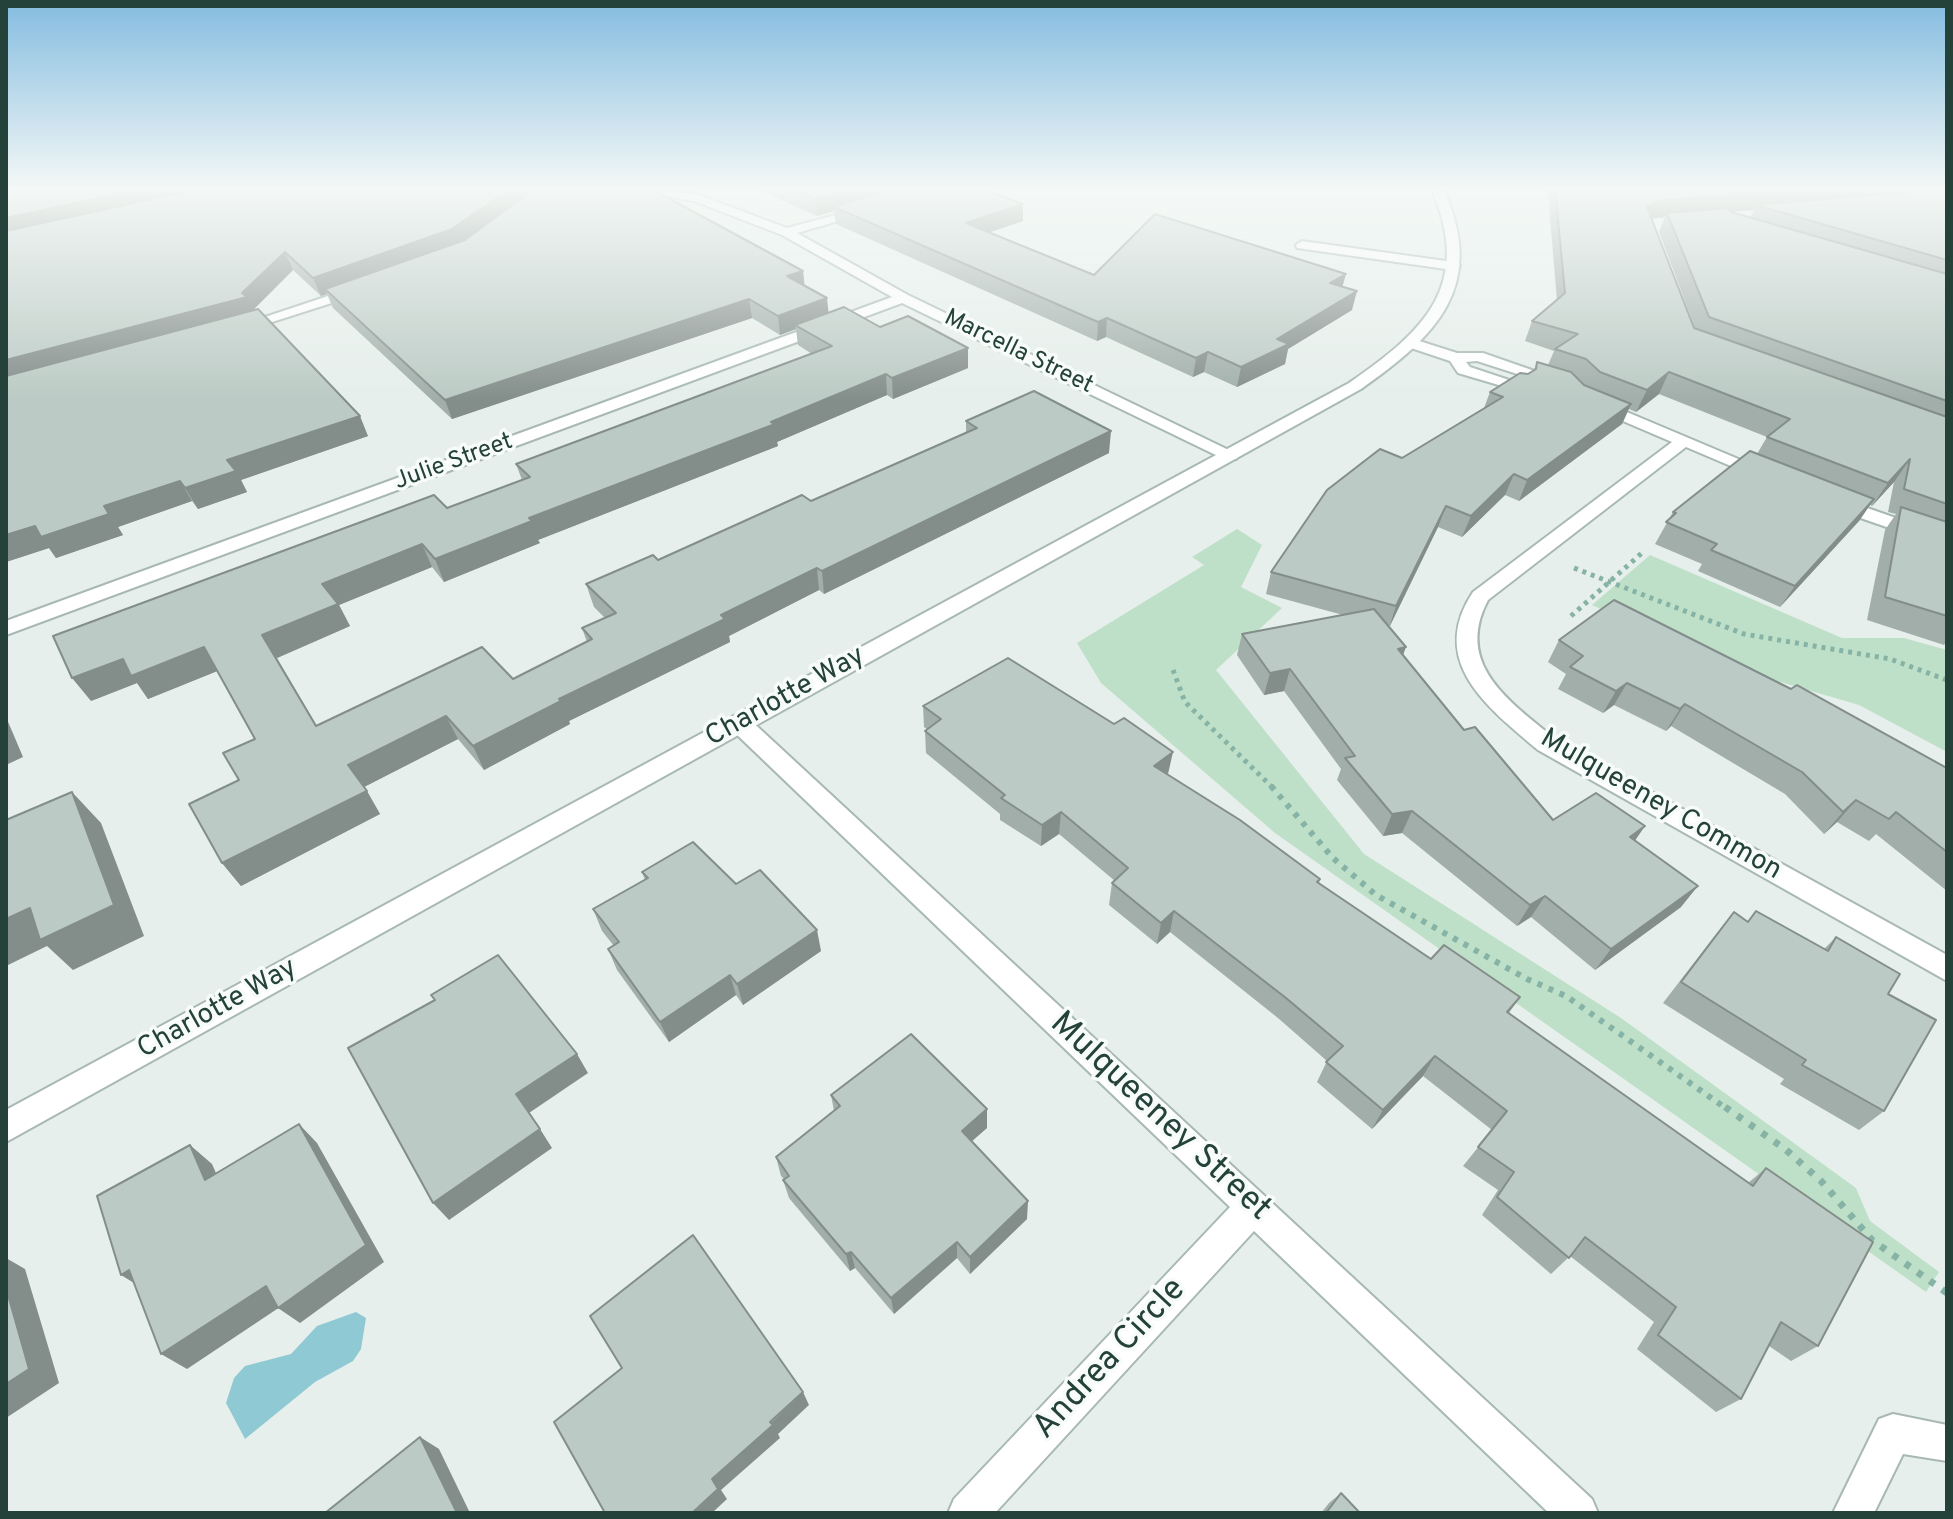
<!DOCTYPE html>
<style>
body{margin:0}
#map{position:relative;width:1953px;height:1519px;overflow:hidden;background:#e6efeb;font-family:Overpass,sans-serif}
canvas{display:block}
.frame{position:absolute;inset:0;border:8px solid #24423a;pointer-events:none}
</style>
<div id="map">
<canvas width="1953" height="1519"></canvas>
<div class="frame"></div>
</div>
<script>
const context = document.querySelector('canvas').getContext('2d');
context.lineJoin = 'round';
function fill(path, color) {
  context.fillStyle = color;
  context.fill(path, 'evenodd');
}
function strokePath(path, color, width, dash) {
  context.strokeStyle = color;
  context.lineWidth = width;
  context.lineCap = dash ? 'butt' : 'round';
  context.setLineDash(dash || []);
  context.stroke(path);
}
function drawText(font, color, halo, rows, align = 'center') {
  context.font = font + ' Overpass,sans-serif';
  context.lineWidth = 7;
  context.setLineDash([]);
  context.textBaseline = 'middle';
  context.strokeStyle = halo;
  context.fillStyle = color;
  for (const [text, x, y, turn = 0] of rows) {
    context.save();
    context.translate(x, y);
    context.rotate((+turn || 0) * Math.PI / 180);
    context.textAlign = isNaN(turn) ? turn : align;
    if (halo) context.strokeText(text, 0, 0);
    context.fillText(text, 0, 0);
    context.restore();
  }
}
fill(new Path2D(`
 M1237,529L1262,545L1241,587L1282,608L1216,670L1364,854L1621,1018L1856,1188L1870,1221L1939,1272L1926,1292L1275,833L1101,683L1077,643L1204,565L1192,557Z
 M1650,555L1842,638H1904L1947,650V752L1859,705L1722,665L1592,605Z`), '#bfe0c8');
fill(new Path2D(`
 M356,1312L366,1318L361,1349L353,1361L315,1382L245,1439L226,1403L234,1378L245,1366L291,1354L317,1326Z`), '#8ec9d4');
const minor = new Path2D(`
 M621,188L696,194L787,228L869,206V212L797,233L908,295L1239,455L1236,459H1224L902,303L6,635V621L892,297L782,235L694,201Z
 M1302,241L1453,262L1460,266L1453,270L1297,248L1296,245Z
 M361,285L368,289L366,292L244,331L232,328Z
 M1413,339L1457,353H1483L1569,383L1561,388L1477,361L1466,362L1470,367L1527,386L1519,391L1458,373L1450,361L1408,347L1405,344Z
 M1596,399L1774,474L1765,479L1759,478L1686,447L1488,600C1454,664 1509,701 1554,738L1947,955V981L1538,750C1487,707 1427,661 1473,592L1672,442L1590,407V401Z
 M1836,497L1947,536V548L1829,507L1827,503Z
 M739,715L747,717L1592,1499L1598,1513H1549L1254,1231L995,1513H948L954,1499L1230,1207L731,729L727,723Z
 M1893,1414L1947,1425V1461L1903,1454L1874,1513H1833L1879,1419Z`);
const tertiary = new Path2D(`
 M1431,188H1443C1488,287 1436,336 1361,389L6,1142V1110L1349,383C1424,331 1474,286 1431,188Z`);
strokePath(minor, '#a8b8b2', 4);
strokePath(tertiary, '#a8b8b2', 4);
strokePath(new Path2D(`
 M1574,568L1744,634L1890,659L1947,680
 M1571,616L1643,552
 M1173,670L1185,702L1273,788`), '#86b3a5', 5, [4, 5]);
strokePath(new Path2D(`
 M1271,786L1333,858L1376,895L1527,979L1566,996L1727,1109`), '#86b3a5', 6, [5, 7]);
strokePath(new Path2D(`
 M1725,1107L1785,1149L1821,1181L1872,1240L1947,1293`), '#86b3a5', 7, [6, 9]);
fill(minor, '#fff');
fill(tertiary, '#fff');
fill(new Path2D(`
 M6,188L803,271L804,286L828,313L880,327L968,368L893,399L887,395L777,442L778,446L538,540L540,543L444,582L432,567L339,605L350,626L277,658L317,726L513,679L587,642L582,628L605,618L594,607L586,584L658,560L811,501L966,432V421L1109,453L824,594L819,590L729,636L730,642L569,721L570,724L484,770L458,739L364,787L380,814L241,886L222,863L239,780L255,739L217,671L148,699L137,683L91,701L447,508L522,480L516,464L812,354L798,345L796,329L780,335L752,318L452,419L333,308L327,294L321,296L293,270L253,310L368,436L241,480L247,492L198,509L192,501L118,527L123,535L56,558L49,548L6,562Z
 M755,188H981L1023,204V221L990,232L1094,275L1343,287L1352,310L1288,349L1285,364L1237,387L1204,372L1193,377L1106,337L1097,341L836,224L834,211L817,216Z
 M1549,188H1947V641L1944,645L1867,620L1885,530L1896,514L1888,512L1894,482L1872,506L1870,505L1859,521L1780,607L1698,571L1702,564L1655,544L1673,512L1757,454L1767,437L1659,394L1636,412L1629,409L1622,424L1519,501L1505,495L1462,537L1438,527L1389,627L1403,655L1464,730L1553,820L1635,840L1681,907L1595,970L1531,917L1517,926L1402,833L1383,836L1337,780L1341,769L1284,691L1264,695L1237,655L1242,634L1343,615L1266,594L1271,572L1402,458L1484,408L1490,392L1534,370L1537,362L1548,365L1554,351L1525,341L1532,321L1557,301L1548,193ZM1754,210L1750,218L1731,212ZM1665,217L1659,232L1695,328L1652,219Z
 M1559,640L1947,768V891L1876,834L1869,841L1837,822L1824,834L1785,794L1671,726L1666,731L1614,705L1603,713L1558,689L1566,674L1548,662Z
 M923,706L1168,775L1320,879L1319,883L1431,959L1520,997L1509,1013L1748,1183L1766,1168L1818,1346L1791,1361L1769,1346L1741,1399L1716,1412L1637,1349L1654,1322L1570,1256L1551,1274L1482,1215L1498,1190L1463,1166L1492,1130L1423,1076L1372,1129L1317,1082L1327,1061L1278,1018L1170,932L1157,944L1109,905L1112,883L1115,881L1059,834L1041,846L1000,820V814L926,753L925,731L927,729L924,727Z
 M642,872L736,884L821,951L743,1005L736,995L669,1042L617,970L608,949L614,946L602,931L593,909L645,880Z
 M1756,911L1824,949L1836,937L1888,994L1884,1111L1859,1130L1780,1084L1784,1079L1663,1003L1716,934L1734,912L1747,922Z
 M831,1095L987,1109V1128L971,1141L1027,1219L970,1274L957,1258L894,1314L855,1268L850,1271L789,1198L783,1180L784,1179L781,1176L776,1157L834,1111Z
 M1341,1493L1360,1513H1321L1329,1503Z`), '#a1aea9');
fill(new Path2D(`
 M144,188H215L6,237V218Z
 M511,188H539L458,246L325,289L327,294L321,296L313,278Z
 M855,188H917L834,207V211L817,216L815,199Z
 M1801,188H1947L1756,205L1754,210L1669,217L1667,213L1665,217L1648,219L1647,207L1656,201Z
 M1023,204V221L966,240V223Z
 M285,252L293,270L253,310L256,316L6,383V360L242,293Z
 M803,271L805,289L787,276Z
 M1346,274L1341,292L1330,283Z
 M1357,291L1352,310L1288,349L1285,364L1237,387L1241,367L1277,339Z
 M827,298L829,317L795,325L796,329L780,335L778,316Z
 M749,299L752,318L452,419L445,400Z
 M1107,318L1106,337L1097,341L1098,322Z
 M968,348V368L893,399L892,378Z
 M1208,352L1204,372L1193,377L1196,358Z
 M1669,372L1659,394L1636,412L1647,390Z
 M886,374L887,395L777,442L778,446L538,540L540,543L444,582L435,559L529,518Z
 M1631,404L1622,424L1519,501L1527,480Z
 M360,416L368,436L241,480L247,492L198,509L185,488L227,460Z
 M1111,431L1109,453L824,594L822,571Z
 M1910,459L1894,482L1872,506L1888,483Z
 M1514,474L1505,495L1462,537L1471,516Z
 M180,481L192,501L118,527L123,535L56,558L49,548L6,562V535L104,506Z
 M1874,499L1859,521L1780,607L1795,586Z
 M1446,506L1438,527L1389,628L1396,606Z
 M422,544L432,567L339,605L350,626L277,658L262,635L322,584Z
 M817,568L819,590L729,636L730,642L569,721L570,724L484,770L473,746L559,699L721,615Z
 M204,647L220,670L148,699L137,683L91,701L72,678L123,659Z
 M1406,647L1398,669V649Z
 M1290,669L1284,691L1264,695L1270,673Z
 M1627,683L1614,705L1603,713L1616,691Z
 M1685,704L1671,726L1666,731L1680,709Z
 M446,716L458,739L362,788L348,765Z
 M6,717L23,757L6,765Z
 M1173,752L1168,774L1154,766Z
 M367,791L380,814L241,886L222,863Z
 M72,792L101,823L144,936L73,970L47,946L6,966V919Z
 M1856,800L1837,822L1824,834L1843,812Z
 M1412,811L1402,833L1383,836L1392,814Z
 M1061,812L1059,834L1041,846L1042,825Z
 M1645,826L1630,848V837Z
 M1698,886L1681,907L1595,970L1611,949Z
 M1545,896L1531,917L1517,926L1530,905Z
 M1174,911L1170,932L1157,944L1161,923Z
 M817,930L821,951L743,1005L737,984Z
 M730,975L736,995L669,1042L660,1022Z
 M577,1054L588,1073L529,1113L516,1094Z
 M1435,1056L1423,1076L1372,1129L1383,1110Z
 M987,1109V1128L962,1150V1131Z
 M299,1124L317,1143L384,1262L300,1323L278,1308L280,1307L187,1369L161,1354L266,1286Z
 M540,1129L552,1148L449,1220L433,1203Z
 M190,1145L212,1164L227,1198L205,1180Z
 M1028,1201L1027,1219L970,1274V1257Z
 M957,1242V1258L894,1314L891,1298Z
 M851,1252L855,1268L850,1271L846,1254Z
 M6,1258L25,1269L59,1383L6,1418Z
 M129,1270L147,1291L121,1275Z
 M803,1392L809,1405L778,1434L780,1438L721,1490L727,1499L712,1513H692L712,1479Z
 M420,1437L439,1449L470,1513H457Z`), '#838d89');
const building = new Path2D(`
 M6,188H144L6,218Z
 M202,188H511L452,229L313,278L285,252L242,293L247,297L6,360V231Z
 M535,188H650L803,271L787,276L827,298L778,316L749,299L445,400L325,289L465,240Z
 M791,188H855L815,199Z
 M896,188H981L1023,204L966,223L1094,275L1155,214L1346,274L1330,283L1357,291L1277,339L1289,344L1241,367L1208,352L1196,358L1107,318L1098,322L834,207Z
 M1555,188H1801L1656,201L1647,207L1694,328L1947,417V504L1904,489L1910,459L1888,483L1767,437L1790,419L1669,372L1647,390L1600,372L1586,359L1555,349L1578,334L1532,321L1565,293Z
 M1947,189V260L1756,205Z
 M1728,208L1731,212L1947,274V401L1709,317L1667,213Z
 M844,307L880,327L908,316L968,348L892,378L886,374L771,422L775,424L529,518L532,521L435,559L422,544L322,584L338,604L262,635L316,726L482,647L513,679L592,639L582,628L616,613L586,584L653,555L658,560L802,495L811,501L977,428L966,421L1034,391L1111,431L822,571L817,568L721,615L725,619L559,699L561,701L473,746L446,716L348,765L367,791L222,863L189,804L239,780L223,753L255,739L204,647L131,676L123,659L72,678L53,636L434,495L447,508L530,477L516,464L832,346L795,325Z
 M258,309L360,416L227,460L236,471L185,488L180,481L104,506L109,514L41,537L35,526L6,535V376Z
 M1537,362L1571,372L1584,385L1631,404L1527,480L1514,474L1471,516L1446,506L1396,606L1271,572L1327,490L1380,449L1402,458L1503,397L1490,392L1520,373L1528,374L1536,369Z
 M1750,451L1874,499L1795,586L1711,550L1717,544L1666,522L1676,513L1673,512Z
 M1901,507L1947,522V616L1885,597Z
 M1614,600L1791,689L1797,685L1947,768V852L1896,812L1889,819L1856,800L1843,812L1802,772L1685,704L1680,709L1627,683L1616,691L1570,667L1583,656L1559,640Z
 M1374,609L1406,647L1398,649L1464,730L1475,727L1553,820L1596,793L1645,826L1630,837L1698,886L1611,949L1545,896L1530,905L1412,811L1392,814L1345,758L1355,756L1290,669L1270,673L1242,634Z
 M1008,658L1114,724L1124,718L1173,752L1154,766L1240,820L1320,879L1317,882L1431,959L1444,945L1520,997L1507,1012L1753,1186L1766,1168L1873,1242L1818,1346L1781,1322L1741,1399L1658,1335L1676,1307L1585,1237L1569,1258L1497,1197L1514,1172L1478,1147L1507,1111L1435,1056L1383,1110L1326,1062L1343,1046L1286,998L1174,911L1161,923L1112,883L1128,868L1061,812L1042,825L1001,798L1005,795L925,731L941,719L923,706Z
 M72,792L114,905L40,940L30,908L6,919V820Z
 M693,842L736,884L760,870L817,930L737,984L730,975L660,1022L608,949L619,942L593,909L648,878L642,872Z
 M1756,911L1828,951L1836,937L1900,974L1888,994L1936,1020L1884,1111L1802,1065L1806,1060L1681,982L1734,912L1748,922Z
 M498,955L577,1054L516,1094L540,1129L433,1203L348,1048L435,1000L431,995Z
 M911,1034L987,1109L962,1131L1028,1201L970,1257L957,1242L891,1298L851,1252L846,1254L783,1180L789,1176L776,1157L840,1106L831,1095Z
 M299,1124L366,1245L278,1308L266,1286L161,1354L129,1270L121,1275L97,1196L190,1145L205,1180Z
 M693,1235L803,1392L770,1422L773,1425L712,1479L718,1489L692,1513H605L554,1422L622,1368L590,1316Z
 M6,1288L29,1369L6,1384Z
 M420,1437L457,1513H325Z
 M1341,1493L1360,1513H1326Z`);
fill(building, '#bbcac4');
strokePath(building, '#838d89', 2);
const sky = context.createLinearGradient(0, 0, 0, 401);
sky.addColorStop(0, '#84bce0');
sky.addColorStop(0.47, '#f4f8f6');
sky.addColorStop(1, '#f4f8f600');
context.fillStyle = sky;
context.fillRect(0, 0, 1953, 401);
drawText('24px', '#24423a', '#f7fbf9', [
 ["Marcella Street",1018,353,26],
 ["Julie Street",454,463,-20]
]);
drawText('28px', '#24423a', '#f7fbf9', [
 ["Charlotte Way",786,698,-29],
 ["Mulqueeney Common",1660,806,30],
 ["Charlotte Way",218,1010,-29]
]);
drawText('34px', '#24423a', '#f7fbf9', [
 ["Mulqueeney Street",1159,1118,43],
 ["Andrea Circle",1111,1360,-47]
]);
</script>
